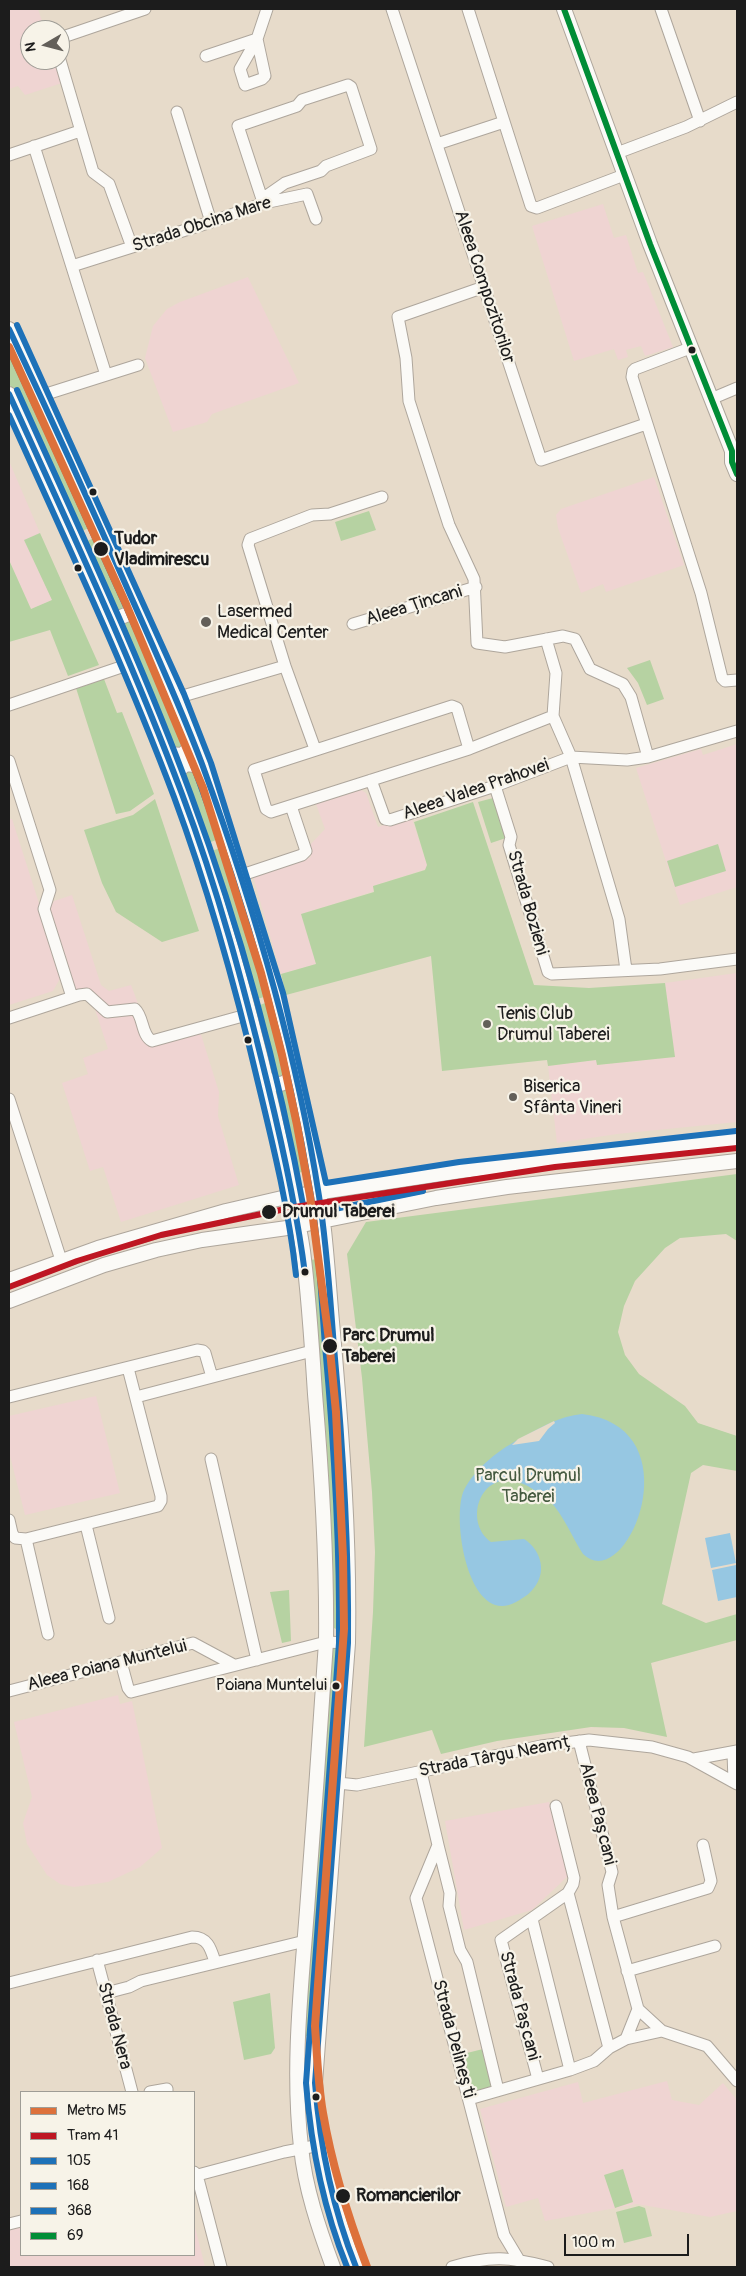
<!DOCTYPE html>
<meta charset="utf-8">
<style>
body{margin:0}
#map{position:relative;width:746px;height:2276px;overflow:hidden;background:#e7dbca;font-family:Pangolin,sans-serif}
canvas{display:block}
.frame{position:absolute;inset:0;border:10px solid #1c1c1c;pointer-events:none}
.legend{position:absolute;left:20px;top:2091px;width:175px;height:165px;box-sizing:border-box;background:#f7f3e8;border:1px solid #9f9d96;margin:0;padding:6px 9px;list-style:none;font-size:15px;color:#1c1c1c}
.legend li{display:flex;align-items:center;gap:10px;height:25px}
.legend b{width:25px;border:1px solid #9f9d96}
.north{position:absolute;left:20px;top:20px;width:50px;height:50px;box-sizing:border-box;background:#f7f3e8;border:1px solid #9f9d96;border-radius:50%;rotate:262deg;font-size:14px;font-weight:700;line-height:20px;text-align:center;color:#1c1c1c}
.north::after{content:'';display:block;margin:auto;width:18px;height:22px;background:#635f59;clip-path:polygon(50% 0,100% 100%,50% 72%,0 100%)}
.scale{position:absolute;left:564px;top:2234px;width:125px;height:22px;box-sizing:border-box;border:2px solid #1c1c1c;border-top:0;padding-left:6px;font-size:15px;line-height:18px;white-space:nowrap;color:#1c1c1c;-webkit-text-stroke:4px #f7f3e8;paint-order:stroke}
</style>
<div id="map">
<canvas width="746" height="2276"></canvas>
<div class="frame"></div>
<ul class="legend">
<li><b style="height:6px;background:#dd713b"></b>Metro M5</li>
<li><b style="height:6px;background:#be1622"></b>Tram 41</li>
<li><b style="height:6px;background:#1d71b8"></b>105</li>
<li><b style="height:6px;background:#1d71b8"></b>168</li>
<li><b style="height:6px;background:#1d71b8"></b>368</li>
<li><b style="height:6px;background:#008d36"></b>69</li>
</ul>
<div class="north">N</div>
<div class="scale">100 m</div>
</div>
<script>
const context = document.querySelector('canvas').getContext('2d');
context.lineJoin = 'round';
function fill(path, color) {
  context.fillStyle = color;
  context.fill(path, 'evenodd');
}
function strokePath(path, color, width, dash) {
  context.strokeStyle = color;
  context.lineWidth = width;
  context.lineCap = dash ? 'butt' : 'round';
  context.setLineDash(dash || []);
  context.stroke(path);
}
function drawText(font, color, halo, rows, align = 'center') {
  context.font = font + ' Pangolin,sans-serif';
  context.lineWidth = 4.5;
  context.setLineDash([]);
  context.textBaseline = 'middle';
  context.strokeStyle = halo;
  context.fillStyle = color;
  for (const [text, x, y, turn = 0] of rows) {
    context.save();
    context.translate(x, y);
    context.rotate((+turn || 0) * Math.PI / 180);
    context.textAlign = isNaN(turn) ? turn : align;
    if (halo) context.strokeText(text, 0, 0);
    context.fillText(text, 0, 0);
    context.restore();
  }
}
fill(new Path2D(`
 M9,9H38L45,30H30V60H55L62,83L25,95L18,86L9,89Z
 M603,204L614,238L626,235L638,273L643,272L673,347L645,356L641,346L626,350L628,357L618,360L614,349L574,361L532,226Z
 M248,277L299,383L212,414L207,422L173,432L145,358L153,326L167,309L180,302Z
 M9,461L40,533L25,541L52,600L31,609L9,560Z
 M654,477L684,565L606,592L603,584L581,593L558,528L556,515L561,509Z
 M737,744V887L680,905L636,768L701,749L703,755Z
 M361,790L366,793L378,827L407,817L412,819L427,865L426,869L373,886L374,891L302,914L316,964L281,974L253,876L311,857L308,847L325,829L316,804Z
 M9,819H12L62,975L53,991L9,1005Z
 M72,895L101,985L109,991L131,985L151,1038L198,1025L219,1092L218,1116L239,1185L121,1222L103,1167L90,1171L62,1083L88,1074L83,1058L108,1049L92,1000L90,998L77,1000L48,910L54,901Z
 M737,973V1122L617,1134L557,1143L548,1066L597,1060L598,1065L674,1057L665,983Z
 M96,1396L120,1493L25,1515L9,1452V1416Z
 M118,1695L120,1704L132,1701L162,1848L140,1867L108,1882L74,1887L60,1884L47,1875L27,1844L23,1823L32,1797L14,1722Z
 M549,1802L568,1876L532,1910L464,1930L445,1821Z
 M667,2081L672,2100L699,2105L723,2083L737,2100V2211L710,2217L637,2204L545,2221L538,2198L506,2207L480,2109L578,2082L583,2103Z
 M194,2223L205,2267H9V2228L21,2225V2255H194Z`), '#efd4d2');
fill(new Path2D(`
 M9,343L93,526L78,533L9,383Z
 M369,511L376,530L341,541L335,522Z
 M40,533L99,665L68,676L50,630L9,642V560L31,609L52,600L24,540Z
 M98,536L126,601L121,611L112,609L83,543Z
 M130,620L135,621L187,739L182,749H173L170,746L120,628L122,624Z
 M650,660L664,699L647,705L638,683L627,668Z
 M104,679L117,713L122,712L154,794L130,811L116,814L76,688Z
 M196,770L222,838L205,844L182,778L184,771Z
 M493,798L506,838L491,843L478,802Z
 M155,799L199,931L162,942L116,912L102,883L84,830L133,815Z
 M473,802L534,985L589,988L665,983L675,1057L597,1065L596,1060L548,1066L547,1060L442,1071L431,956L286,995L281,974L316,964L301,914L374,892L373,886L425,870L427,865L414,822Z
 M718,844L726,871L675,887L667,861Z
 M223,847L267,996L251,1001L206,853Z
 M268,1002L285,1071L283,1079L270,1076L252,1008Z
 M292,1083L309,1171L296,1173L275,1088Z
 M737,1174V1241L726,1234L680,1238L665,1248L635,1281L624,1306L618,1332L625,1355L639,1374L685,1406L698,1423L737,1436V1471L703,1465L691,1473L662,1604L706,1623L737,1614V1640L651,1663L667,1737L624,1728L591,1727L497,1741L441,1754L432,1730L364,1747L373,1612L375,1552L372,1492L362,1378L347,1254L366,1222Z
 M319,1259L338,1462L343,1627L338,1630L332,1627V1541L326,1435L309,1260Z
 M289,1590L291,1641L282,1643L270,1592Z
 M331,1644L341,1645L314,2030L310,2037L306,2036L304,2032Z
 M270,1993L275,2048L271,2054L244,2060L233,2002Z
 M483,2049L493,2087L473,2092L463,2054Z
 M623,2169L633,2202L615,2208L604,2175Z
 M639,2206L645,2208L652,2236L624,2243L616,2212Z`), '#b6d2a2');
fill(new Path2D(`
 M582,1414C696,1427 627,1597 583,1554C572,1537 564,1516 550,1501C546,1496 537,1492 531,1488C484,1459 460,1520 491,1542L524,1539C539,1548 547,1569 536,1585C531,1593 525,1597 516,1602C468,1628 451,1517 464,1490C476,1467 500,1449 523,1437C542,1427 560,1416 582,1414Z
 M730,1533L736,1563L711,1568L705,1538Z
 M736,1565L737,1597L718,1601L712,1570Z`), '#96c7e2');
fill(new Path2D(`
 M554,1421L555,1423L548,1429L539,1441L512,1445L518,1439Z`), '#e7dbca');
const minor = new Path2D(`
 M392,9L541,460L646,424
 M468,9L531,206L537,208L624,175
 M661,9L700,121
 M60,38L145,9
 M257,39L265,76L262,79L245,85L240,69Z
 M206,56L257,39L267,9
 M60,60L93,172L109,184L132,247
 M177,112L211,222
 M437,144L504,122
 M34,146L106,375
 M617,153L686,127L737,102
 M9,155L80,131
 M262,199L285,183L321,171L326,166L371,149L351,87L348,85L302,100L297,106L238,126L262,199L264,203
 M72,266L211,222L264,203L307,194L316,219
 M484,287L398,317L406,358L409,401L449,525L474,579L477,643L505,647L563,636L575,639L590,669L623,684L631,697L648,757
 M690,348L635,369L633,371L632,377L701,593L722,678L725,681L737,680
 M40,396L138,365
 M711,399L737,388
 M353,624L476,587
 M546,639L556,673L553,716L571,757L619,919L626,970
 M176,698L285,666
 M9,705L130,664
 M315,749L285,666L248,545L250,539L312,515L330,514L382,497
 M469,749L457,708L452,706L254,770L266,809L271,812L469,749L553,716
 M9,761L50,890L44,909L72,997
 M371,780L385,819L390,820L495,786L571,757L627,760L648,757L737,731
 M495,786L511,837L509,845L548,972L552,974L660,969L737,959
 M239,876L302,855L306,851L291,806
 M9,1018L79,995L87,994L107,1012L135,1009C144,1017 141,1035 152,1041L250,1014
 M9,1099L61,1260
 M9,1397L197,1350L203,1351L205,1353L212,1377
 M136,1397L312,1351
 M211,1459L257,1660
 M9,1520L12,1533L15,1538L26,1539L158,1506L161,1501V1496L128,1368
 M86,1525L109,1618
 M26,1539L48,1634
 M121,1662L128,1688L131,1692L326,1642L348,1643
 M9,1691L193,1643L234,1665
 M579,1741L612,1872L608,1885L613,1917L638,2009L662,2031
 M733,1752L734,1782
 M694,1759L737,1751
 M421,1772L438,1845L416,1898L504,2235L519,2260
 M338,1783L357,1785L541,1746L589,1740L652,1747L688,1757L737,1784
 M438,1845L450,1893L449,1906L460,1950L467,1962L498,2090
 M568,1893L609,2048
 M613,1917L708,1888L711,1881L703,1845
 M532,1919L570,2070
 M97,1960L132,2092
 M627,1971L715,1946
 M9,1983L192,1937C208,1937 211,1949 215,1962
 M106,1993L129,1987L141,1981L305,1941
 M626,2039L638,2009
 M538,2079L501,1940L568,1893L573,1884L574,1878L556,1806
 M150,2092L167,2089V2092
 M469,2099L570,2070L594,2061L609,2048L626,2039L662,2031L707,2046L737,2081
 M194,2172L197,2175L221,2267
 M194,2176L284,2152L320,2145
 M9,2224L21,2221
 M452,2267C491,2255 509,2257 548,2267`);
const major = new Path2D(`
 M564,9L650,244L732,451V462L737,474
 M9,329C51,418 92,508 132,599C156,653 181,708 202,764C250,897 290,1036 316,1176C326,1227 328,1281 333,1333C342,1436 350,1540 348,1643L315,2083C319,2147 331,2208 356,2267
 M9,394C63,515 122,635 169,760C212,874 246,991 273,1110C284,1157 296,1203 303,1251C309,1298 312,1346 315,1394C322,1477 327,1559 326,1642C320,1731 314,1821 307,1910C301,1988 292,2068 301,2147C305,2188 319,2229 333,2267
 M112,621L137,610
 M167,754L183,755L194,742
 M175,777L179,770L186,764L203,766
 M266,1078C278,1088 288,1085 293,1071
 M9,1280L98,1248L226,1211L282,1198L460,1171L737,1140
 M9,1301L104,1265L156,1250L202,1240L287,1228L436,1198L507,1187L737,1161`);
strokePath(minor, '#aea69c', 13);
strokePath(major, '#aea69c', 16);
strokePath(minor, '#fbfaf7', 11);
strokePath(major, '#fbfaf7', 14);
strokePath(new Path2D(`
 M9,329C51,418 92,508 132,599C156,653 181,708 202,764C253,903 296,1049 319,1196C327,1246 330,1297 334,1347C343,1446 349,1544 348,1643L315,2083C320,2147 332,2207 356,2267
 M9,394C69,526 131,658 182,794C218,889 244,987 268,1086C283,1148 297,1210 305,1274`), '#1d71b8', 6);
strokePath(new Path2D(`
 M9,349C48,433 86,517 124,602C148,656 172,710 193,765C245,903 287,1050 311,1196C319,1245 321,1295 325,1345C334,1444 340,1543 339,1643L306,2083C311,2147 323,2208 347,2267
 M9,415C66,541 125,667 174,797C209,891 236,989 259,1087C274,1149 289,1211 296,1275`), '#1d71b8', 6);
strokePath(new Path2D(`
 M17,325L184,694L211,763L283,993L326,1183L459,1162L736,1131
 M17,390C77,524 140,657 191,795C241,930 279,1073 305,1215L423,1191`), '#1d71b8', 6);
strokePath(new Path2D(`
 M564,9L650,244L732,451V462L737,474`), '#008d36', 6);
strokePath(new Path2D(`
 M9,1287L77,1261L161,1235L295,1207L555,1167L737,1148`), '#be1622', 6);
strokePath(new Path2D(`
 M9,347L126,604L203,788L261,973L282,1055L297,1125L310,1196L329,1340L336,1412L343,1557L344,1629L315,2026C317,2055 318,2084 323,2113C332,2166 348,2217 367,2267`), '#dd713b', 8);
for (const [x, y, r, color] of [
 [692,350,4.5,"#1c1c1c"],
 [93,492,4.5,"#1c1c1c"],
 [101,549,8,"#1c1c1c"],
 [78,568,4.5,"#1c1c1c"],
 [206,622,6,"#635f59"],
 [487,1024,5,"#635f59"],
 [248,1040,4.5,"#1c1c1c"],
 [513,1097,5,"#635f59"],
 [269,1212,8,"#1c1c1c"],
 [305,1272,4.5,"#1c1c1c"],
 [330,1346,8,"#1c1c1c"],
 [336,1686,4.5,"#1c1c1c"],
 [316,2097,4.5,"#1c1c1c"],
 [343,2196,8,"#1c1c1c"]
]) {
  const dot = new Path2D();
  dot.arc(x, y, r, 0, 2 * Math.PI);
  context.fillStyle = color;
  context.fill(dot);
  strokePath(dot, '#f7f3e8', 2);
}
drawText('17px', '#1c1c1c', '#f7f3e8', [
 ["Poiana Muntelui",327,1686]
], 'right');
drawText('18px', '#1c1c1c', '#f7f3e8', [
 ["Strada Obcina Mare",202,225,-18],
 ["Aleea Compozitorilor",484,287,72],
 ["Aleea Țincani",414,606,-17],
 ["Aleea Valea Prahovei",476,790,-19],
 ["Strada Bozieni",527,903,74],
 ["Aleea Poiana Muntelui",107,1666,-14],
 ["Strada Târgu Neamț",496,1757,-11],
 ["Aleea Pașcani",597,1814,76],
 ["Strada Pașcani",519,2006,75],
 ["Strada Nera",114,2026,75],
 ["Strada Delinești",453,2039,75]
]);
drawText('bold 18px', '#1c1c1c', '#f7f3e8', [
 ["Tudor",114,539],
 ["Vladimirescu",114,560],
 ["Drumul Taberei",282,1212],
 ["Parc Drumul",342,1336],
 ["Taberei",342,1357],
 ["Romancierilor",356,2196]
], 'left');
drawText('18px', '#1c1c1c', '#f7f3e8', [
 ["Lasermed",217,612],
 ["Medical Center",217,633],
 ["Tenis Club",497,1014],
 ["Drumul Taberei",497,1035],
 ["Biserica",523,1087],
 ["Sfânta Vineri",523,1108]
], 'left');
drawText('18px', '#44593f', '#f7f3e8', [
 ["Parcul Drumul",528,1476],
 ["Taberei",528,1497]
]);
</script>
